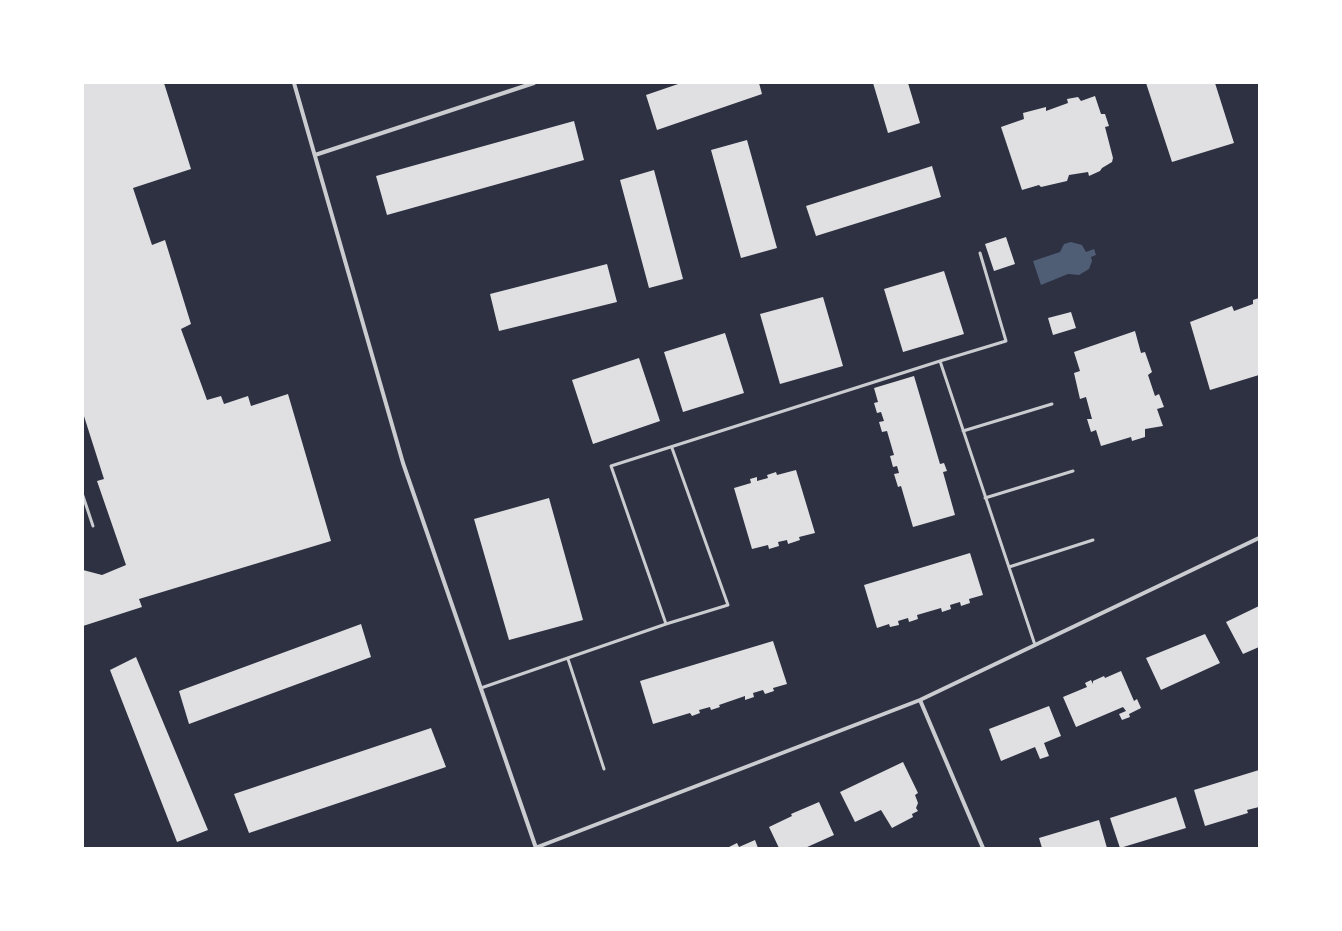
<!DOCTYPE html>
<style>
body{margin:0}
#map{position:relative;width:1342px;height:931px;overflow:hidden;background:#2d3142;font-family:"DM Sans",sans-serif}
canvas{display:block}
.frame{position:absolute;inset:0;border:84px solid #fff;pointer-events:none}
</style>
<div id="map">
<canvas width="1342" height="931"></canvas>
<div class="frame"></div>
</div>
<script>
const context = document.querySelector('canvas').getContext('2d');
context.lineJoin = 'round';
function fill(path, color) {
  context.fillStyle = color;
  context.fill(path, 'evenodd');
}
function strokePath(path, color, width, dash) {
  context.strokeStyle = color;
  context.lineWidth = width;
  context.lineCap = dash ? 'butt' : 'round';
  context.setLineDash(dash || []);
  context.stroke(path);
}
fill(new Path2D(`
 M1071,242L1082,245L1086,252L1094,249L1096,255L1091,257L1092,261L1089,269L1079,275L1068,274L1041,285L1033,261L1060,252L1064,244Z`), '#4f5d75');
fill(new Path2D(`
 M83,83H164L191,169L133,188L152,245L165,240L191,324L181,329L207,400L221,396L224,404L248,396L251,406L288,394L331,541L139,599L142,607L83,626V570L102,575L126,565L97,481L104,479L83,413Z
 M681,83H759L762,94L657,130L646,95Z
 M873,83H908L920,123L888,133Z
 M1146,83H1215L1234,143L1172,162Z
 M1095,96L1101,114H1105L1109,126L1105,127L1113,158L1112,162L1102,168L1100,171L1089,176L1088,172L1069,175L1067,181L1041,187L1039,185L1022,190L1001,127L1024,119L1023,113L1046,107V111L1068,103L1067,99L1078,97L1081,101Z
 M574,121L584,160L387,215L376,176Z
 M747,140L777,248L741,258L711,150Z
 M932,166L941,197L816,236L806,206Z
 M654,170L683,279L649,288L620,180Z
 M1006,237L1015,264L994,271L985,244Z
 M607,264L617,302L499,331L490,294Z
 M944,271L964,334L903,352L884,289Z
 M823,297L843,366L780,384L760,314Z
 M1259,298V375L1210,390L1190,322L1232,306L1234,311L1253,304V300Z
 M1071,312L1076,328L1053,335L1048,318Z
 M1135,331L1141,353L1145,352L1152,372L1148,375L1155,396L1159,394L1164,407L1157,409L1163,426L1145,429V437L1132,441L1131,437L1101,446L1096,430L1091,432L1087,419H1092L1086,397L1080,399L1074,373L1080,371L1074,352Z
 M725,333L744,393L683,412L664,352Z
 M639,358L660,421L593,444L572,380Z
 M914,376L940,464L944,463L947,471L943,472L955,515L913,527L901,486L898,487L894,474L899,473L897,466L893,467L890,456L894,455L887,431L882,432L879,422L884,421L881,412L877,413L874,403L878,402L874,388Z
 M796,470L815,533L799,537L800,540L788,544L787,540L778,542L779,546L769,549L768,545L752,549L734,488L751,483L750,479L757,477V481L768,478L767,475L776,472L777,475Z
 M549,498L583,620L509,640L474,519Z
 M970,553L983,595L969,599L970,603L961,606L960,602L950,605L951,609L942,612L941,608L917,615L918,619L909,622L908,618L898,621L899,625L890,627L889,624L877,628L864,585Z
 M1259,606V647L1243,654L1226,622Z
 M361,624L371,657L189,724L179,691Z
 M1205,634L1220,663L1161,690L1146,658Z
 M773,641L787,684L773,688L774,691L765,694L763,690L753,693L754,697L745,700V696L719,705L720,707L711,710L710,707L699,710L700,713L692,716L690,713L653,724L640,681Z
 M136,657L208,830L177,842L110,670Z
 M1121,671L1134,701L1137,699L1141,708L1129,714L1130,717L1122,720L1119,714L1126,711L1123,707L1076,727L1063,697L1087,687L1085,683L1091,680L1093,684V681L1104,676L1105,678Z
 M1049,706L1061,736L1044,743L1049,756L1040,759L1035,747L1001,761L989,729Z
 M431,728L446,767L249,833L234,794Z
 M903,762L918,793L915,795L918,803L916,808L918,811L912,814L913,817L892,828L881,810L855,822L840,792Z
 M1259,770V807L1247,810L1248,813L1205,826L1194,790Z
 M1176,797L1186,828L1120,848L1110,818Z
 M819,802L834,835L805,848H779L769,827L792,816L791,814Z
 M1099,820L1107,848H1042L1039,838Z
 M755,840L758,848H727L737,843L739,847Z`), '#e0e0e3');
strokePath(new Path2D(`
 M940,361L1006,341L980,253
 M963,431L1052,404
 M83,496L93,526
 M985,498L1073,471
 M1009,567L1093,540
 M666,624L728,605L672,448
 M568,659L604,769
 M481,688L666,624L611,466L940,361L1035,645`), '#caccd0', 3);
strokePath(new Path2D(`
 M294,83L403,463L536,848
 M315,155L534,83
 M920,700L983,848
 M535,848L920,700L1259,538`), '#caccd0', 4);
</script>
